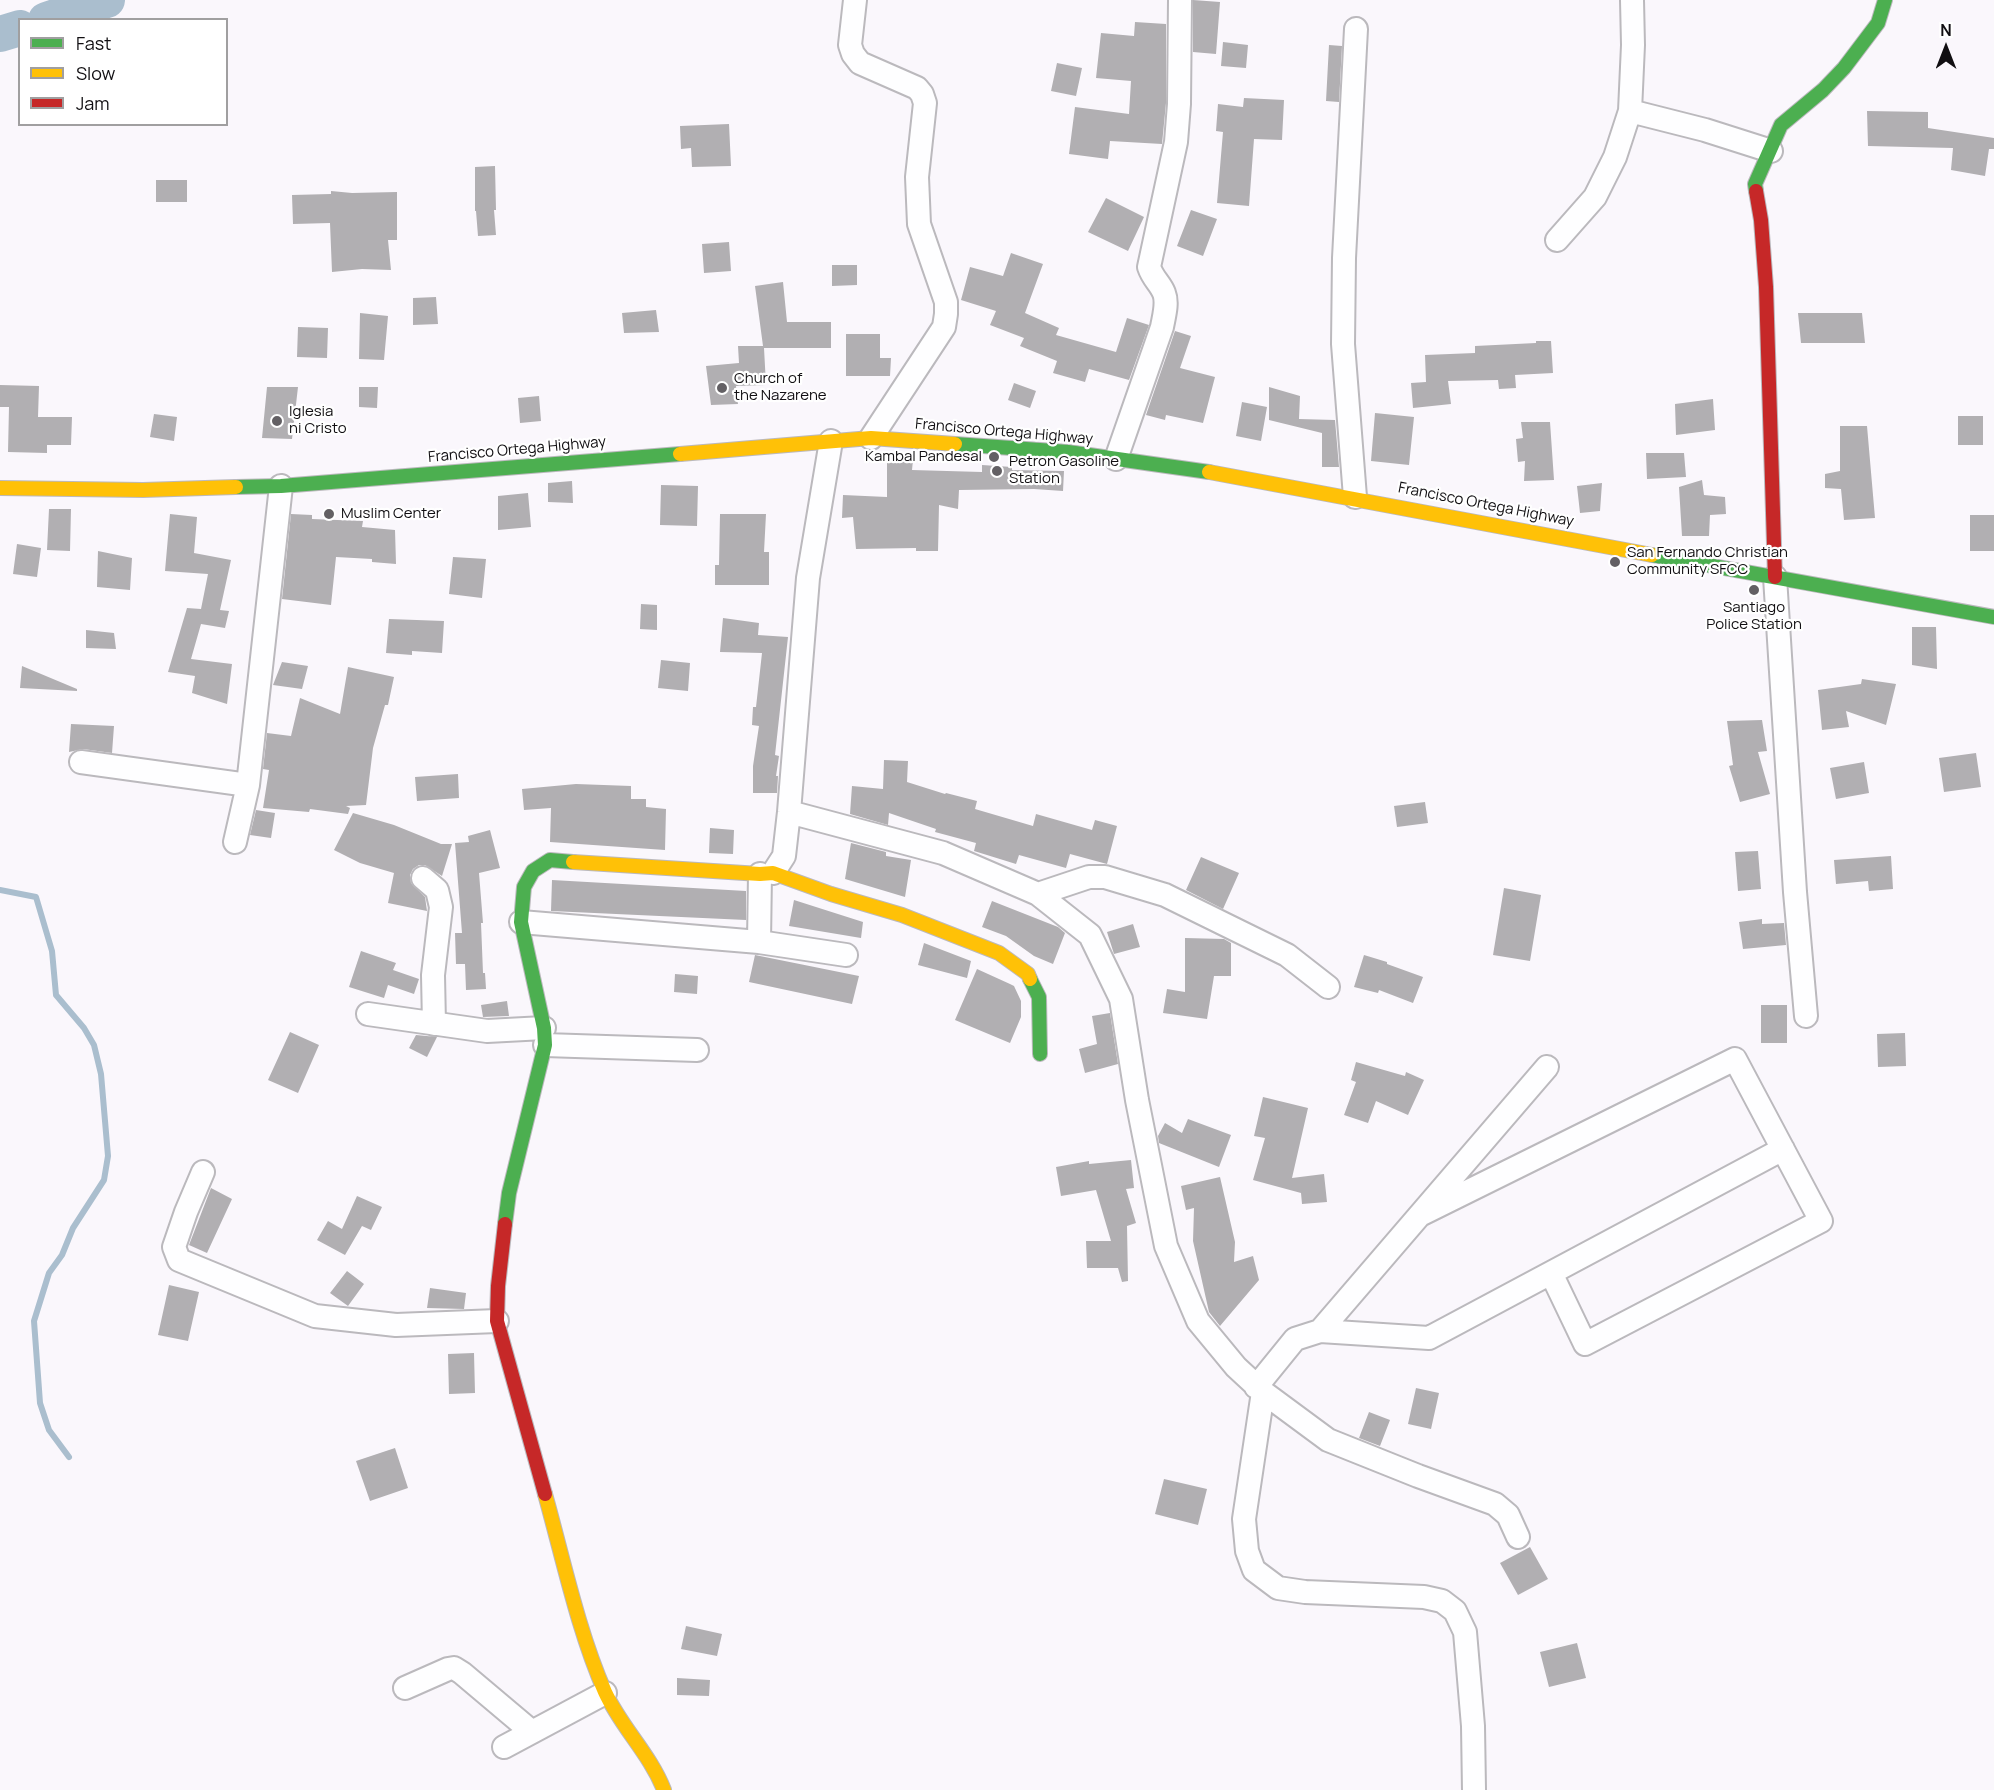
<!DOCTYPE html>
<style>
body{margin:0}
#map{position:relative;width:1994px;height:1790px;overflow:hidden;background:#faf7fc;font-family:Manrope,sans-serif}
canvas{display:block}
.legend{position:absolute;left:18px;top:18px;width:210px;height:108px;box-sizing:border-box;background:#fff;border:2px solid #a09fa0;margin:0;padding:8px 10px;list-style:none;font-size:18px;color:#110f12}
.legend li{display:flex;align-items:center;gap:12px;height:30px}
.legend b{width:30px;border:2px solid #a09fa0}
.north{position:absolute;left:1916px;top:18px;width:60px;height:60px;-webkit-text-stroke:4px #fff;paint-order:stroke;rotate:0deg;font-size:16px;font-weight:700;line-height:24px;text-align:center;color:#110f12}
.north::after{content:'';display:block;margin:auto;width:21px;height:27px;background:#110f12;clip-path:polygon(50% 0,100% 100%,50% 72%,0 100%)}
</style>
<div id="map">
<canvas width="1994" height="1790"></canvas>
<ul class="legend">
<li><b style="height:8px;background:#4caf50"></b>Fast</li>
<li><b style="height:8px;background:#ffc107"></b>Slow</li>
<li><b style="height:8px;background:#c62828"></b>Jam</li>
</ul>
<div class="north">N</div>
</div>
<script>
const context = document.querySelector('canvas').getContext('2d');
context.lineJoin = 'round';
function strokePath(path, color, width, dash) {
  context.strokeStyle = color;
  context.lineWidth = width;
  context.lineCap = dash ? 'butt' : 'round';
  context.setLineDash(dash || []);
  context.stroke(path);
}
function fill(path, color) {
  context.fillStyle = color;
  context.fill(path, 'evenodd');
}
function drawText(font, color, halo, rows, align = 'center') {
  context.font = font + ' Manrope,sans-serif';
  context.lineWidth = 4.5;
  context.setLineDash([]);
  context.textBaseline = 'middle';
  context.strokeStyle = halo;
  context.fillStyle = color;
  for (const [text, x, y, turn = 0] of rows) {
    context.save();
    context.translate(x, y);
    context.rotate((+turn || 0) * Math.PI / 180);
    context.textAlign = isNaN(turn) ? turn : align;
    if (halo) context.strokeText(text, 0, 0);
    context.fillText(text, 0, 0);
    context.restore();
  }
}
strokePath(new Path2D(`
 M0,890L36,897L52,951L56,995L84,1028L94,1045L101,1074L108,1156L104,1180L73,1228L62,1255L49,1273L34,1321L40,1403L49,1430L69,1457`), '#aabece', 6);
strokePath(new Path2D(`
 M46,20L107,0
 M0,34L20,28`), '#aabece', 36);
fill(new Path2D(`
 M1193,0L1220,2L1216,54L1193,52Z
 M1135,22L1166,24V103L1162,144L1110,141L1108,159L1069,154L1075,107L1129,114L1131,81L1096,78L1101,33L1134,36Z
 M1223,42L1248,45L1246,68L1221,66Z
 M1329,45L1342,46L1339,102L1326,101Z
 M1057,63L1082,68L1076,96L1051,91Z
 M1244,98L1284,100L1282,140L1254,139L1249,206L1217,203L1223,132L1216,131L1218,104L1243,107Z
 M1867,111L1928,112V128L1994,138V149H1989L1985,176L1951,170L1953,148L1868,146Z
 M729,124L731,166L692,167L691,148L681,149L680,126Z
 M495,166L496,210H494L496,235L478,236L476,211H475V167Z
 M156,180H187V202H156Z
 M331,191L352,193L397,192V240H388L391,270L362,269L332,272L330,223L293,224L292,195L331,194Z
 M1106,198L1144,217L1128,251L1088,232Z
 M1191,210L1217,219L1203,256L1177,246Z
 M729,242L731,271L704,273L702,244Z
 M1011,253L1043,264L1025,313L1059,328L1056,335L1116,352L1127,318L1149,325L1129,380L1089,369L1085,382L1053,373L1057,361L1020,346L1024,338L990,325L996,311L961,300L970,267L1003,276Z
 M832,265H857V285L832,286Z
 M783,282L787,322H831V348H764L766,385L736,386L738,404L711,405L706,366L739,363L738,346H763L755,286Z
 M436,297L438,324L413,325V298Z
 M656,310L659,332L624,333L622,313Z
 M360,313L388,316L384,360L359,359Z
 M1798,313H1862L1865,343H1801Z
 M298,327L328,328L327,358L297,357Z
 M1175,331L1191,336L1180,368L1215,377L1203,423L1166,415L1165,420L1146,415Z
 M846,334H880V358H891L890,376H846Z
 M1536,341H1551L1553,373L1515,375L1516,388L1499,389L1498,380L1448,381L1451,404L1413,408L1411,383L1426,382L1425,355L1475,353V346L1536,343Z
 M1014,383L1036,391L1030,408L1008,400Z
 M0,385L39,386L38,417H72L71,445H47V453L8,452L9,407H0Z
 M267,387H298L292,439L262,438Z
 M359,387H378L377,408L359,407Z
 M1269,387L1300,396L1299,419L1335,420L1339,467H1322V433L1269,420Z
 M539,396L541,421L520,423L518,398Z
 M1713,399L1715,430L1676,435L1675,404Z
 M1242,402L1267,407L1261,441L1236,436Z
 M1375,413L1414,417L1409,465L1371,461Z
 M154,414L177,417L174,441L150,437Z
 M1958,416H1983V445H1958Z
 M1521,422H1550L1554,480L1524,481L1525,461L1518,462L1516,439L1523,438Z
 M1840,426H1867L1875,518L1844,520L1841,489L1825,488V474L1840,471Z
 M1646,453H1684L1686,477L1647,479Z
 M887,458L913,460L912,470L982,472V465L1012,467V470L1064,471L1063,491L1034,489L959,490L958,509L939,505L938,551H916V548L856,549L853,517L842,518L843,495L887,497Z
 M1702,480L1704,495L1725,497L1726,514L1710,515L1709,536H1682L1679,487Z
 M572,481L573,503L548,502V483Z
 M1602,483L1600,511L1580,513L1577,486Z
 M661,485L698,486L697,526L660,525Z
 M528,493L531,527L498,530V496Z
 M49,509H71L70,551L47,550Z
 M170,514L197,517L194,553L231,560L220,610L229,611L225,628L201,624L191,659L232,664L227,704L192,693L195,676L168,672L187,608L201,609L208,574L165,571Z
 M291,514L312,515V519L363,521L362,527L395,530L396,564L372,562V559L336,557L331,605L282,599Z
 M720,514H766L764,552H769V585H715V565H719Z
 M1970,515H1994V551H1970Z
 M17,544L41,548L37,577L13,574Z
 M98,551L132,558L130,590L97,587Z
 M453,557L486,559L482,598L449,594Z
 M641,604L657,605V630L640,629Z
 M723,618L759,623L758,635L788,637L775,755L779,756L776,776H778L777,793H753V766L759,726L752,725L753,707H756L762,653L720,652Z
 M389,619L444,621L442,653L412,651V655L386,653Z
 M1912,627H1936L1937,669L1912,665Z
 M86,630L114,633L116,649L86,648Z
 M661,660L690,663L688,691L658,688Z
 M282,662L308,666L302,689L273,685Z
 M22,666L77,689V691L20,688Z
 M348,667L394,677L388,705H385L373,748L366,805L346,806L350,808L348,814L310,809L309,812L263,808L269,770L263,769L267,733L291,736L300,698L340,714Z
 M1862,679L1896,684L1886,725L1846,711L1849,727L1822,730L1818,690L1861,684Z
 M1762,720L1767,751L1758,752L1770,794L1740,802L1729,766L1733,765L1727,721Z
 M71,724L114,726L112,753L83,749L69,752Z
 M1976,753L1981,787L1944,792L1939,758Z
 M884,760L908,761L907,782L945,794L946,793L977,801L975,809L1033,826L1036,814L1092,830L1095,820L1117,826L1107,864L1070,854L1066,868L1019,855L1016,864L974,851L976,843L935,832L936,829L889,813L888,825L850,814L852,786L883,789Z
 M1864,762L1869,793L1836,799L1830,768Z
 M458,774L459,798L417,801L415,777Z
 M576,784L631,786V799H646V807L666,809L665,850L550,842L551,808L524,810L522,789Z
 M1425,802L1428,823L1397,827L1394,806Z
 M256,810L275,813L271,838L250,835Z
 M353,813L394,825L441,844H452L442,876L425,865H419L413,869L410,875L411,883L425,897L427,911L388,903L394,873L360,863L334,850Z
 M710,828L734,830L733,854L709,853Z
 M490,830L500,868L479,873L483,923H481L483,973H485L486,989L466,990L465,964H456L455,933H462L455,843L469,842L468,836Z
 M851,843L886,852V856L911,860L905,897L845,879Z
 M1758,851L1761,889L1738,891L1735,852Z
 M1891,856L1893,889L1869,891L1868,881L1836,884L1834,860Z
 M1201,857L1239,873L1223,909L1186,890Z
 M552,880L746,891V920L551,911Z
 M1504,888L1541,895L1530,961L1493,955Z
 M794,900L863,922L861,938L789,926Z
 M992,901L1058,927L1065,933L1053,964L1034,956L1006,936L982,927Z
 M1762,919V924L1784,923L1786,945L1743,949L1739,922Z
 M1133,924L1140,947L1114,954L1107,932Z
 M1185,938L1224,939L1231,943V976H1214L1207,1019L1163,1013L1167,989L1185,992Z
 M924,943L971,961L967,978L918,965Z
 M361,951L396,963L393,970L419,979L414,994L388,985L384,998L349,987Z
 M755,955L859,976L852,1004L749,982Z
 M1364,955L1387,962V964L1423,977L1413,1003L1379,990L1378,993L1354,987Z
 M977,969L1010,984L1014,986L1021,1001V1017L1010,1043L955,1020Z
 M675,974L698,976L697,994L674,992Z
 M507,1001L509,1016L483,1017L481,1005Z
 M1761,1005H1787V1043H1761Z
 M1110,1013L1118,1064L1085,1073L1079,1049L1097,1044L1092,1016Z
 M290,1032L319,1045L298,1093L268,1080Z
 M1905,1033L1906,1066L1878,1067L1877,1034Z
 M416,1035L437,1037L427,1057L409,1048Z
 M1356,1062L1405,1076L1406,1072L1424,1080L1408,1115L1376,1101L1368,1123L1344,1115L1356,1082L1351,1080Z
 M1263,1097L1308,1108L1292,1178L1324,1174L1327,1202L1302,1204L1301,1193L1253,1180L1265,1138L1254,1136Z
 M1188,1119L1231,1135L1219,1167L1159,1143L1158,1136L1165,1123L1182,1133Z
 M1131,1160L1134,1188L1126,1189L1136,1223L1127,1226L1128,1281L1122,1282L1118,1268H1087L1086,1241H1111L1096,1190L1061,1196L1056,1167L1089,1161V1164Z
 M1220,1177L1235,1242L1234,1262L1253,1256L1259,1280L1220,1326L1209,1312L1193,1241L1194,1208L1186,1210L1181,1186Z
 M211,1188L232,1199L207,1253L189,1245Z
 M357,1196L382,1207L371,1230L362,1226L345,1255L317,1240L328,1221L342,1229Z
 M347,1271L364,1284L348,1306L330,1293Z
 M169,1285L199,1292L188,1341L158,1335Z
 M430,1288L466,1293L464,1309L427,1308Z
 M474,1353L475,1393L449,1394L448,1354Z
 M1416,1388L1439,1393L1431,1429L1408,1424Z
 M1369,1412L1390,1420L1380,1446L1359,1438Z
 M395,1448L408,1488L370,1501L356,1461Z
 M1164,1479L1207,1489L1198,1525L1155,1514Z
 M1530,1547L1548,1579L1518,1595L1500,1563Z
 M686,1626L722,1634L717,1656L681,1649Z
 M1577,1643L1586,1678L1549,1687L1540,1652Z
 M677,1678L710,1680L709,1696L677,1695Z`), '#b1afb2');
const street = new Path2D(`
 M855,0L850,45L853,54L860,63L917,88L922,94L925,103L917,177L919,224L946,302V314L944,327L871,438
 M1630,111L1705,130L1771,151
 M1557,240L1595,197L1615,157L1630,111L1633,45L1632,0
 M1116,459L1162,327C1164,316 1168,303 1164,293C1160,283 1153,279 1149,267L1176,142L1179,104L1180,0
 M1355,497L1343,344L1344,258L1356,29
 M1775,577L1795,892L1806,1016
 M81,762L248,785
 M789,812L943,853L1038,894L1090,935L1121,999L1137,1100L1166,1246L1198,1321L1236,1367L1263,1392L1328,1440L1418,1476L1495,1504L1508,1515L1518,1537
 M235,842L248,785L281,486
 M773,873L784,856L789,812L808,578L831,441
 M423,878L437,890L441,907L433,975L434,1024
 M1038,894L1089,877H1105L1165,895L1287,955L1328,987
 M521,922L759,942L846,955
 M759,942L760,874
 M368,1014L487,1031L544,1028
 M545,1045L697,1050
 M203,1172L186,1212L174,1247L179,1260L315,1316L396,1325L497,1321
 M1420,1215L1735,1059L1821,1221L1585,1344L1551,1273
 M1320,1331L1429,1338L1783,1149
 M1256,1387L1295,1339L1320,1331L1547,1067
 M1263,1392L1244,1519L1247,1551L1254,1570L1278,1588L1305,1592L1424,1597L1442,1601L1455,1611L1465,1632L1473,1726L1474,1790
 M405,1688L448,1669L454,1668L462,1673L532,1732
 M504,1747L605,1693`);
const fast = new Path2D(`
 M1756,191L1755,184L1781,125L1823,90L1844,68L1878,23L1885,0
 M955,444L1068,452L1209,472
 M236,487L281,486L680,454
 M1652,555L1994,617
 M1030,979L1039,997L1040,1054
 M505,1224L509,1193L545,1045L544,1028L521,922L524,887L533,871L550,860L573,862`);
const slow = new Path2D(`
 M680,454L871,438L955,444
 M1209,472L1652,555
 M0,488L143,490L236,487
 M573,862L760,874L773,873L831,894L902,915L999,953L1028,974L1030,979
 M545,1494C563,1558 578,1631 605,1692C621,1727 650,1754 664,1790`);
const jam = new Path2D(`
 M1756,191L1761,220L1766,287L1775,577
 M505,1224L498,1286L497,1321L545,1494`);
strokePath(street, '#bbb9bd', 26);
strokePath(fast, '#bbb9bd', 16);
strokePath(slow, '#bbb9bd', 16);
strokePath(jam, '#bbb9bd', 16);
strokePath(street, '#fefeff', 22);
strokePath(fast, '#4caf50', 14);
strokePath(slow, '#ffc107', 14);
strokePath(jam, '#c62828', 14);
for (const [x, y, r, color] of [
 [722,388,6,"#636064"],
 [277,421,6,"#636064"],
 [994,457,6,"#636064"],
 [997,471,6,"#636064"],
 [329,514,6,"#636064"],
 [1615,562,6,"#636064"],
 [1754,590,6,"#636064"]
]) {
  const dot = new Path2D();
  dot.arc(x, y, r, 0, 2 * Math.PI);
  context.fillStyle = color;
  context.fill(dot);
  strokePath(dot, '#fff', 2);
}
drawText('15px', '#110f12', '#fff', [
 ["Church of",734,379],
 ["the Nazarene",734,396],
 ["Iglesia",289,412],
 ["ni Cristo",289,429],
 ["Kambal Pandesal",982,457,"right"],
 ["Petron Gasoline",1009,462],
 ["Station",1009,479],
 ["Muslim Center",341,514],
 ["San Fernando Christian",1627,553],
 ["Community SFCC",1627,570],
 ["Santiago",1754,608,"center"],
 ["Police Station",1754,625,"center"]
], 'left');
drawText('15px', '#110f12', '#fff', [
 ["Francisco Ortega Highway",1004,432,5],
 ["Francisco Ortega Highway",517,450,-5],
 ["Francisco Ortega Highway",1486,505,11]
]);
</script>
